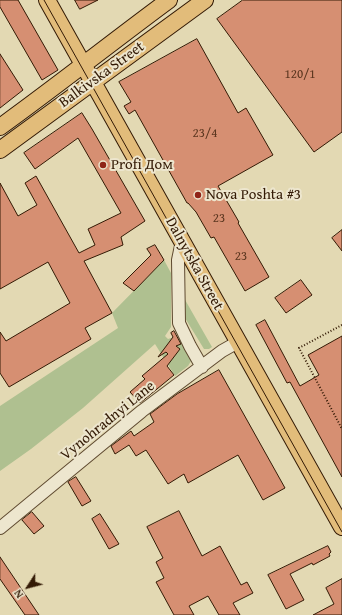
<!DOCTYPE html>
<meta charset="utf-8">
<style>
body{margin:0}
#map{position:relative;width:342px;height:615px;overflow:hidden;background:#e3d9b3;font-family:"Gentium Book Plus",serif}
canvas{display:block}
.north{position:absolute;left:8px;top:567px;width:40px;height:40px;-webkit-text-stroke:3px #ede6ce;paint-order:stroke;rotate:234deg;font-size:11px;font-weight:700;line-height:16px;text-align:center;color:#331a05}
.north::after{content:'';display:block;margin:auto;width:14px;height:18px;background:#331a05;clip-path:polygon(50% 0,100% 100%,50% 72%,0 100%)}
</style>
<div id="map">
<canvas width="342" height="615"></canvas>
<div class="north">N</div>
</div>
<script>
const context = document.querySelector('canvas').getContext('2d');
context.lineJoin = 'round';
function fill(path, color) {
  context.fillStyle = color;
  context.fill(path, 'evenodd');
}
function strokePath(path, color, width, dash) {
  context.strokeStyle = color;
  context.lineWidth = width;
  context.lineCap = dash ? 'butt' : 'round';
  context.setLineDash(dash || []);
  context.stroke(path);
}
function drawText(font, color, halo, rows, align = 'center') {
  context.font = font + ' "Gentium Book Plus",serif';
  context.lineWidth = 4;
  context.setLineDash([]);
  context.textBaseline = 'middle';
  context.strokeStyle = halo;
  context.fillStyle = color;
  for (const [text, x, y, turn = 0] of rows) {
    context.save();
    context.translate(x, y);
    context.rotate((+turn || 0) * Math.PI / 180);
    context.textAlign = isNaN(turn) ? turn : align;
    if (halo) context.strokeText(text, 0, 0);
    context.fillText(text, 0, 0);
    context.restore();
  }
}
fill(new Path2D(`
 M164,260L171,273V327L165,336L168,339L177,336L189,353L191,361L188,366L175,376L155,344L83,408L31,449L0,471V406L118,328L112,313Z
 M184,298L212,347L209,349H204L185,318Z`), '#afc090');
const building = new Path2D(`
 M0,0H18L58,70L42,80L0,7Z
 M75,0H98L80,9Z
 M243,0H342V132L314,152L217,19Z
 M197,39L238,113L246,108L273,155L218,186L239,222L238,223L269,277L245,291L214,237L211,238L196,212L188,203H187L135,110L129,114L124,106L131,102L119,82Z
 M0,54L23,90L0,108Z
 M82,113L92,129L145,221L121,237L123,245L84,261L112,313L85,328L91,339L9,387L0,373V332L6,341L70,303L48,262L0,289V183L18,216L37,205L25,183L36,176L79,253L95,245L88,229L121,213L78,138L35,169L24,153Z
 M342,230V251L332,238Z
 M155,245L164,260L134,291L123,283L151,255L147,249Z
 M301,280L312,295L286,313L275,298Z
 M265,320L300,386L319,375L308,355L342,336V477L290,382L287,383L256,325Z
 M174,331L181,344L176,346L180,349L167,366L174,375L140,403L130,392L145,379L142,376L168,354L166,352L158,357L173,337L171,333Z
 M219,370L285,488L263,500L238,455L188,483L184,474L168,484L146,450L136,456L129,445L115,454L111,446L131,431L134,436L154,422L150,414L177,394Z
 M76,477L91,501L82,506L68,482Z
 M179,511L202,556L220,546L241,585L247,582L253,593L233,603L240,615H219L208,596L189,606L194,615H174L156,582L164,578L156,562L163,558L147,527Z
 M32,512L44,526L34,534L22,520Z
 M100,514L119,544L109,549L92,519Z
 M328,546L331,552L329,554L330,556L313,565L312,563L290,574L304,600L286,609L268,575Z
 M0,557L39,615H25L0,579Z
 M342,579V615H313L334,604L326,588Z`);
fill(building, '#d68f72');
strokePath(building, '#331a05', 1);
const minor = new Path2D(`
 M182,241L178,260L179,323L190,346L202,367
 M0,528L142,411L222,351L238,342`);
const major = new Path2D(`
 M47,0L342,527
 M0,127C57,86 112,42 169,0
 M0,150L205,0`);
strokePath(minor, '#5f4a30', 14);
strokePath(major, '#331a05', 18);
strokePath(new Path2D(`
 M342,325L299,348L342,429`), '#331a05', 2, [1, 2]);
strokePath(minor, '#ede6ce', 12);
strokePath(major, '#e2bc7a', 16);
strokePath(new Path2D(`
 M44,0L342,532`), '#331a05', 1);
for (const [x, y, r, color] of [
 [103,165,4,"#8f2418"],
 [198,195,4,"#8f2418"]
]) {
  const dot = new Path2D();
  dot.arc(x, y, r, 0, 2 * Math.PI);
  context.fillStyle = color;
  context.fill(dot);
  strokePath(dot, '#ede6ce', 1.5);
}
drawText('13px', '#5c3720', null, [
 ["120/1",300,75],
 ["23/4",205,134],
 ["23",219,219],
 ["23",241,257]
]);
drawText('15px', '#331a05', '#ede6ce', [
 ["Balkivska Street",102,75,-36],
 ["Dalnytska Street",194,264,61],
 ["Vynohradnyi Lane",108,421,-39]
]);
drawText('15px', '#331a05', '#ede6ce', [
 ["Profi Дом",111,165],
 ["Nova Poshta #3",206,195]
], 'left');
</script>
